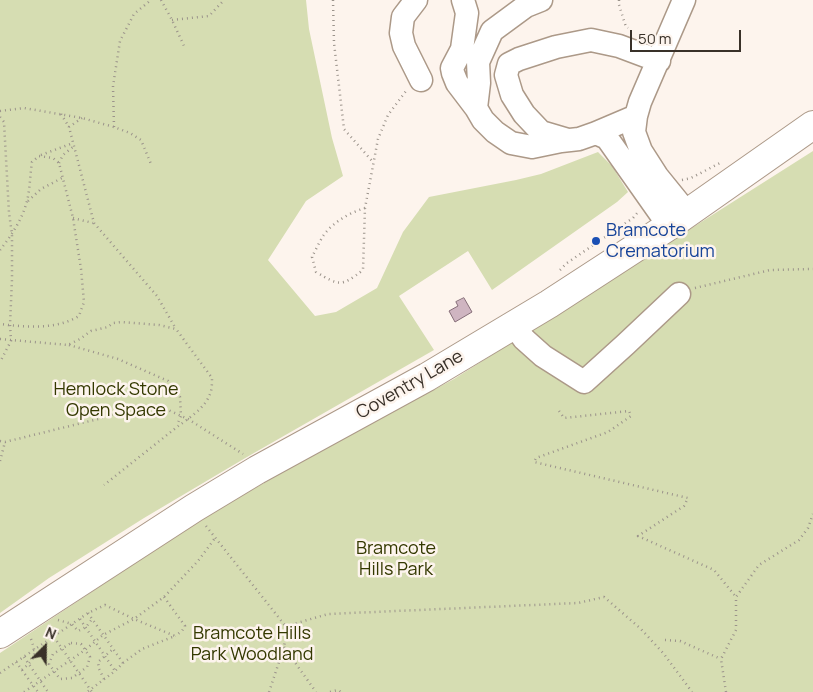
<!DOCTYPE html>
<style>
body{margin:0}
#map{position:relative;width:813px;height:692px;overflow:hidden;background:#fdf4ed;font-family:Manrope,sans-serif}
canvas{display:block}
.north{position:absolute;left:20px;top:622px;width:50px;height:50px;-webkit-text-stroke:4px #fdf4ed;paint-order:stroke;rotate:23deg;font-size:14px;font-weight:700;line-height:20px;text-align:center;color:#393129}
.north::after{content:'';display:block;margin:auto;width:18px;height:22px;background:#393129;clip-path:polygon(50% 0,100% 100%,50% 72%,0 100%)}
.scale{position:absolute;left:630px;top:30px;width:111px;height:22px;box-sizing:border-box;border:2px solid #393129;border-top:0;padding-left:6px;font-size:15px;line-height:18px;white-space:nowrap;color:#393129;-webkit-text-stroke:4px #fdf4ed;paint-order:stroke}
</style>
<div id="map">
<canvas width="813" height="692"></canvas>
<div class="north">N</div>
<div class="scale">50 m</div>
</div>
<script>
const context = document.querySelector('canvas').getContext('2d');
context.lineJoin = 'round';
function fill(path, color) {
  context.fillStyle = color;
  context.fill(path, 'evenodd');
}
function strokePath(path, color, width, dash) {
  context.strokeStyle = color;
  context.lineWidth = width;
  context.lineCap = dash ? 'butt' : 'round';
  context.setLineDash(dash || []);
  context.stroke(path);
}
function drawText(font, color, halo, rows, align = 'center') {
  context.font = font + ' Manrope,sans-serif';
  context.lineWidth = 5;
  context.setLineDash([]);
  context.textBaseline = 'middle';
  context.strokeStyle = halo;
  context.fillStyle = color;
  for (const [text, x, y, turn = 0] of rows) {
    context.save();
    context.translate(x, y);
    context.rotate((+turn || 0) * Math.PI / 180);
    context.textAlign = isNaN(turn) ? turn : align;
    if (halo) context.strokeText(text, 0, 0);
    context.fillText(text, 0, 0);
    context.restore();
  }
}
fill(new Path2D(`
 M0,0H306L309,29L332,138L343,176L306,201L268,260L315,316L336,312L377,288L403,232L429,197L516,180L541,174L598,152L612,166L628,192L617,202L492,290L468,251L399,296L434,350L247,457L144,518L49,578L0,613Z
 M813,151V692H0V653L201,519L332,444L454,379Z`), '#d6ddb2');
const building = new Path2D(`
 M464,298L472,312L455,322L449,311L458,306L456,302Z`);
fill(building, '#cfb5c1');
strokePath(building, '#856d78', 1);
const minor = new Path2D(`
 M416,0L403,17L401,33L404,46L421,80
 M463,0L467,13L462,49L452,68L453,73L457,83L476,108L483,120L495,132L511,143L532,147L561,141L579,139L596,133L636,116
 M684,0L640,102L636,116L634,132L641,151L657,176L687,213
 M476,108L479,83L478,62L492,31L526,6L541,0
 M596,133L607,138L669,226
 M568,140L541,132L524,114L512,95L506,75L509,64L519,59L556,47L591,40L619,46L659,61
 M514,325L524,339L543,356L584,382L626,344L679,294`);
const major = new Path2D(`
 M0,634L194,508L257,470L427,377L549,304L669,226L813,125`);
strokePath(minor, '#ac9988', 25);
strokePath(major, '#ac9988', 30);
strokePath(new Path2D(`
 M161,0L172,20L184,46
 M333,0L334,43L344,129L373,162
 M619,0V5L626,27L628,28
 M172,20L209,16L224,0
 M0,111L24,108L82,118L114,127L130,133L141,140L151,164
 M61,114L69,127
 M0,117L4,122L9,213L12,234V279L10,325L11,341L0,362
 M82,118L69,127L94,223L157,296L176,329
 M114,127L113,86L120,41L134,14L151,0
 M41,155L73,143
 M59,163L63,155L74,146
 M682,180L691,178L720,163
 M28,201L41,189L62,178
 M365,208C349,213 333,222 323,236C319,243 315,251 312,257L316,272C340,286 341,287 363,270L365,208L378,139L388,115L406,91
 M73,218L93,223
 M0,250C11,236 22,220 27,201C30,189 30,175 32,162L39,156L53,158L59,163L73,218L81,269L84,302L79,316C56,330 26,327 0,324
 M560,270L567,263L633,218L638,212
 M695,288L770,270L813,269
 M0,339L68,345L80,339L91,331L108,327L113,323L122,322L159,325L176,329L212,378C212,382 212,387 211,391C207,407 189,418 177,427L104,485
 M69,345L118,359L168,381L180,397L181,416L177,425
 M559,411L564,418L629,411L631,416L608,432L536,458L534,462L688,498L684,506L638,536L714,570L736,597
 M0,441L5,442L98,419L137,406L168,410L188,419L243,454
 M0,461L5,442
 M206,526L287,628
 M164,597L185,626L182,631L175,636
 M88,613L123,663
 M80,619L115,671
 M58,620L72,624L78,631L86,627L92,619
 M287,628L297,623L328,614L578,603L604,597L640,628L664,654L692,692
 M54,637L92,692
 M665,640L680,641L721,659
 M71,643L81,644L90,657L87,667L72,678L60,679L49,664L53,654Z
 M284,647L316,692
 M24,657L48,692
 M16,662L38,692
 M22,670C35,658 37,656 31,639
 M0,673L88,613L105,605L134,619L175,636L142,649L123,663L115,671L87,692
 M104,679L99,669L98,662L113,649
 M24,692L85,650L103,635L134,619L164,597L198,561L215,538
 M269,692L284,647L287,628
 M330,692L338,690L341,692
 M726,692L721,659L736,630V597L759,565L799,540L808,528L813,514`), '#9b938b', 2.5, [1, 4]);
strokePath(minor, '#fff', 22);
strokePath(major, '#fff', 28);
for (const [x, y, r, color] of [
 [596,241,5,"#1a4fb4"]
]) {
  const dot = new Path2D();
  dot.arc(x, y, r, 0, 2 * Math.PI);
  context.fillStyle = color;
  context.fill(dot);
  strokePath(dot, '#fdf4ed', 2);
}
drawText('18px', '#164399', '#fdf4ed', [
 ["Bramcote",606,231],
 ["Crematorium",606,252]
], 'left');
drawText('18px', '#393129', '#fdf4ed', [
 ["Coventry Lane",410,385,-30]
]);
drawText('18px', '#343900', '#fdf4ed', [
 ["Hemlock Stone",116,390],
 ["Open Space",116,411],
 ["Bramcote",396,549],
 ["Hills Park",396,570],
 ["Bramcote Hills",252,634],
 ["Park Woodland",252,655]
]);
</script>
